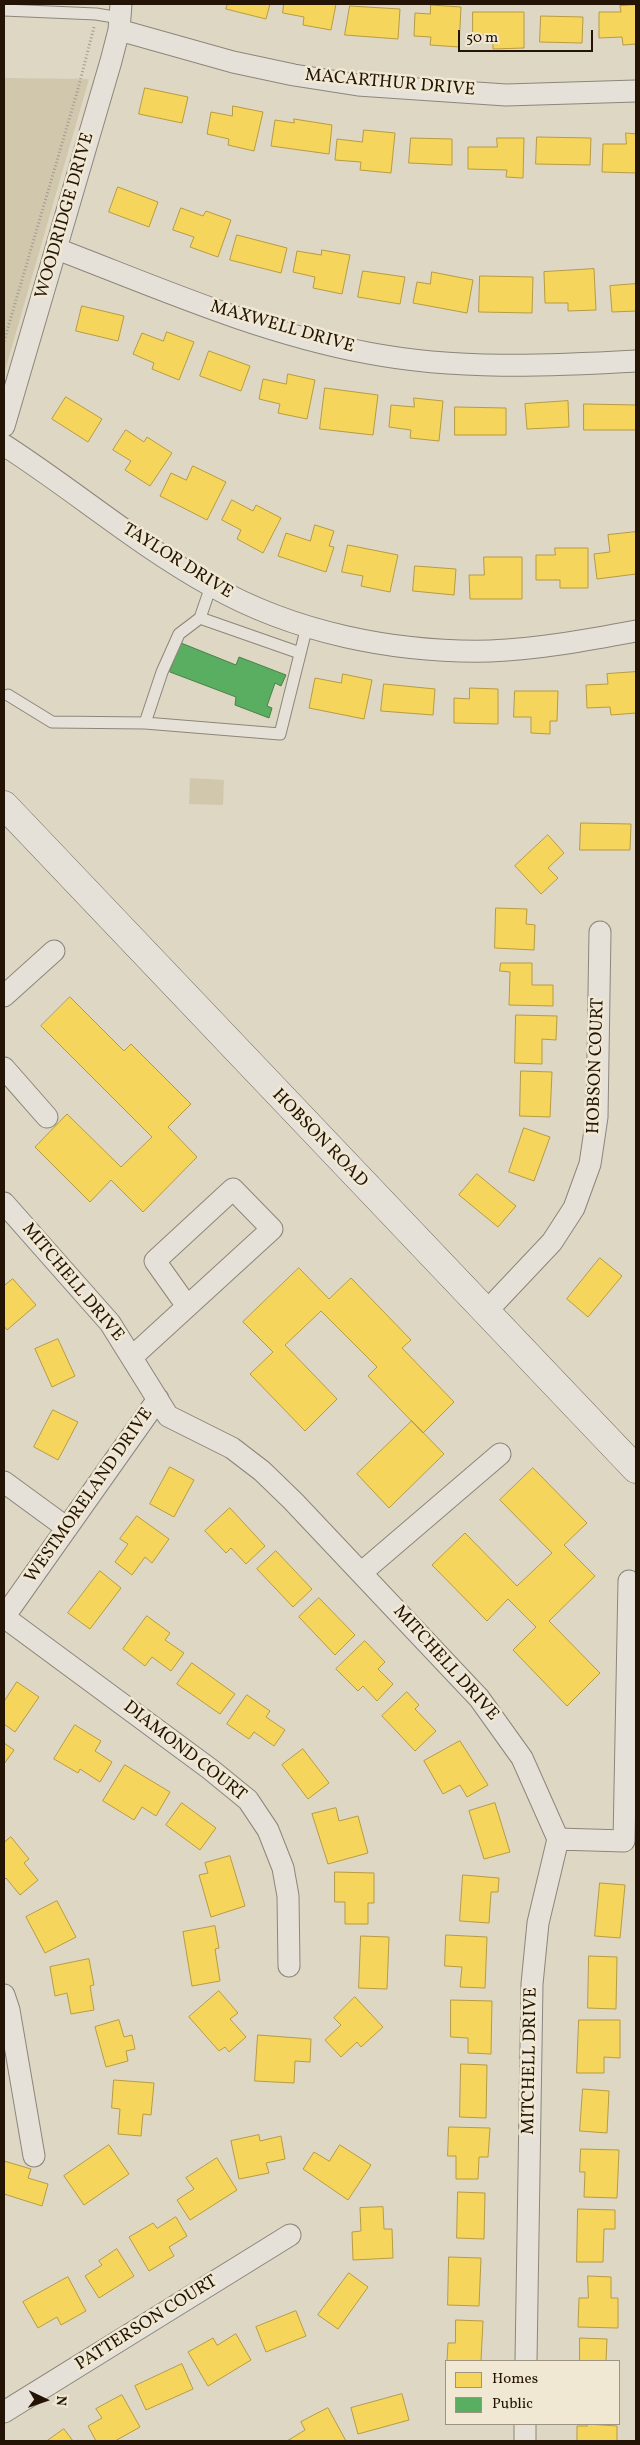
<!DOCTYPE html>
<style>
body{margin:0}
#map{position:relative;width:640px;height:2445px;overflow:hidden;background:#ded7c4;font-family:Vollkorn,serif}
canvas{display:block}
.frame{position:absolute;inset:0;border:5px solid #231405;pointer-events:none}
.legend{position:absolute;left:445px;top:2360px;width:175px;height:65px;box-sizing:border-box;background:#f0e8d2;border:1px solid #9e9380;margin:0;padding:6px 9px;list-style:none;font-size:15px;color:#231405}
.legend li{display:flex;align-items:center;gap:10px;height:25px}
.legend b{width:25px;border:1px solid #9e9380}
.north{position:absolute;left:20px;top:2375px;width:50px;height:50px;-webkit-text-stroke:4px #f0e8d2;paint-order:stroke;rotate:93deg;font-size:14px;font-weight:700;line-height:20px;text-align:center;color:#231405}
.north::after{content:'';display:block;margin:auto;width:18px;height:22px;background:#231405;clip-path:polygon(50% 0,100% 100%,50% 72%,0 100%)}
.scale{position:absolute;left:458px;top:30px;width:135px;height:22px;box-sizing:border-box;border:2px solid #231405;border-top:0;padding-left:6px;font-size:15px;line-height:18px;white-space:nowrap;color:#231405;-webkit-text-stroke:4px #f0e8d2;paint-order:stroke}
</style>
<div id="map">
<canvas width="640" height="2445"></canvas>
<div class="frame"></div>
<ul class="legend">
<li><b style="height:14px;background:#f6d55c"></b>Homes</li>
<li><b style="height:14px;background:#5aae61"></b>Public</li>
</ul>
<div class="north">N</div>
<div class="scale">50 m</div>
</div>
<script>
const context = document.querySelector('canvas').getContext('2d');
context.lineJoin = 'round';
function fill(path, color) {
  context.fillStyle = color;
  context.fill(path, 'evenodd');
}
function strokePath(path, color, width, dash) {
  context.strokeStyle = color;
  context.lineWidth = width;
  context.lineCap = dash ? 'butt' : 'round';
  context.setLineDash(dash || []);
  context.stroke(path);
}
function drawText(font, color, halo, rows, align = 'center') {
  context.font = font + ' Vollkorn,serif';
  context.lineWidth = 5;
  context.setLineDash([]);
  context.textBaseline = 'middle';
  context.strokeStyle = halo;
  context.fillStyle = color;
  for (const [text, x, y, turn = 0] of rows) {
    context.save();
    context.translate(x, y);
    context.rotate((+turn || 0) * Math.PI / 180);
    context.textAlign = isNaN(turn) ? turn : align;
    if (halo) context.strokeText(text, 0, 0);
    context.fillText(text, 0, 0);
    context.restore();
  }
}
fill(new Path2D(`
 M4,78L89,79L4,374Z
 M190,778L224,780L223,805L189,804Z`), '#d1c7ad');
const homes = new Path2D(`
 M228,4H270L266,19L226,9Z
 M284,4H336L331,30L303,25L304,17L283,13Z
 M431,5L461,7L459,47L430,45L431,37L414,36L415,13L430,14Z
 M636,5V44L623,45L622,37L599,38V12H621L620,6Z
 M350,6L400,9L398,39L345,35Z
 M473,12H524V48L493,49V35H473Z
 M541,16L583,17L582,43L540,42Z
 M145,88L188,97L182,123L139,114Z
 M233,106L263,112L254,151L228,145L229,139L207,134L211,112L232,116Z
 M294,119L332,125L329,154L271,146L275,120L294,123Z
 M364,130L395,133L391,173L360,170L361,162L335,160L337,139L362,142Z
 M626,133L636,134V173L602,172L603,144H626Z
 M537,137L591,138L590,165L536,164Z
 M411,138L452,139V165L409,163Z
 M497,138H524L523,178L506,177L507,170L468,169V147H497Z
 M118,187L158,202L149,227L109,212Z
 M181,208L203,216L206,211L231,220L218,257L190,247L194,237L173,230Z
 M237,235L287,248L281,273L230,260Z
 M322,250L350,255L342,294L313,288L315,277L293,272L297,251L321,255Z
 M594,269L596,310L568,311V303H545L544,272Z
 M363,271L405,277L400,304L358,297Z
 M432,272L473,280L467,313L413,303L417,282L430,284Z
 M480,276L533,277L532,313L479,312Z
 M636,284V311L612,312L610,286Z
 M82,306L124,316L118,341L76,331Z
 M167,332L194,342L179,380L152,369L154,363L133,354L142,333L163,341Z
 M209,351L250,366L241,391L200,376Z
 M288,374L315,380L307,419L278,413L280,404L259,399L263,379L286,384Z
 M325,388L378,395L373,435L320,429Z
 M66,397L102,419L88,442L52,419Z
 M414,398L443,401L439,441L410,438L411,430L389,427L391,405L414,407Z
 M568,401L569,427L527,429L525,404Z
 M584,404L636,405V430H584Z
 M455,407L506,408V435H455Z
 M126,430L144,442L147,437L172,453L150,486L125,470L131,461L113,450Z
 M193,466L226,482L207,520L160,496L171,473L186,480Z
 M232,500L253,511L256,505L281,518L263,553L237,539L241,530L222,520Z
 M315,525L334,531L329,546L334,547L326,572L278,556L286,533L310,541Z
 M636,532V574L597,579L594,554L610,552L608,535Z
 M348,545L398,555L390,592L361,586L363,576L342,572Z
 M555,548H588V588H560V580H536V555H555Z
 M484,557H522V599H470L469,575H484Z
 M415,566L456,569L454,595L413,591Z
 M636,672V713L611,715L610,707L587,708L586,685L608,684L607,674Z
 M343,674L372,680L364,719L309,708L315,678L341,683Z
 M384,684L435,689L433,715L381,711Z
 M470,688L498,689V724L454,723V698L469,699Z
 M515,691H558L557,721H550V734L531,733V717H514Z
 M581,823L631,824L630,850H580Z
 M548,835L564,853L548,868L558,878L541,894L515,866Z
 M496,908L527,909L526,924L535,925L534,950L495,948Z
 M501,963H532V985H553V1006L509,1005L510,972L500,971Z
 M70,997L124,1051L131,1044L191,1104L168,1127L197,1157L143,1212L111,1180L90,1202L35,1147L67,1114L121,1167L152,1137L41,1026Z
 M516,1015L557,1016L556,1040L542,1039V1064L515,1063Z
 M521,1071L552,1072L550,1117L520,1116Z
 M524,1128L550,1137L534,1181L509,1172Z
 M477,1174L516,1206L498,1227L459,1195Z
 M600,1258L622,1276L588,1317L567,1299Z
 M299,1268L329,1299L351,1278L411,1340L402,1348L454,1402L423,1433L368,1376L377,1367L321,1311L285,1345L337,1399L305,1431L250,1374L273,1352L243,1322Z
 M13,1279L36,1305L7,1330L4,1326V1286Z
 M58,1339L75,1376L52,1387L35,1349Z
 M53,1410L78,1422L58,1460L34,1447Z
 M412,1421L444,1454L389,1508L357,1474Z
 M170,1467L194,1480L174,1517L150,1504Z
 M533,1468L587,1523L564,1545L595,1576L549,1621L600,1673L567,1706L513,1650L536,1627L508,1599L487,1621L432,1565L465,1533L517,1586L552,1553L500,1500Z
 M230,1508L265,1546L246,1564L231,1548L226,1553L205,1531Z
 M137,1516L169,1539L152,1563L145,1557L132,1575L115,1562L128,1544L120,1539Z
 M276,1551L312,1589L293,1607L257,1569Z
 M100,1571L121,1588L90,1629L68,1613Z
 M319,1598L355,1635L335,1655L299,1617Z
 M147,1616L170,1633L165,1640L184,1653L171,1671L152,1657L145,1666L123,1649Z
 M365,1641L385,1662L378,1669L393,1684L377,1701L363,1686L358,1691L336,1669Z
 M192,1663L235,1694L220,1714L177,1684Z
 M17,1682L39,1697L15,1732L4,1724V1702Z
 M407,1692L419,1705L415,1709L436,1731L415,1751L382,1716Z
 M247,1695L270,1711L266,1717L285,1730L274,1746L254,1732L249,1739L227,1724Z
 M75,1725L101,1741L95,1751L112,1762L100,1782L80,1769L78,1773L54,1759Z
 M460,1741L488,1785L467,1797L460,1785L443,1794L424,1761Z
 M4,1743L14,1750L4,1764Z
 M303,1749L329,1783L308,1799L282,1765Z
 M125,1765L170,1792L156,1816L142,1807L134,1820L103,1801Z
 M182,1803L216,1828L200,1850L166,1825Z
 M495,1803L510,1852L484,1859L469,1811Z
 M336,1808L339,1821L358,1816L368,1853L328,1864L312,1814Z
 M11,1837L29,1859L24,1863L38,1880L20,1895L6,1878L4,1880V1843Z
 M230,1856L245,1906L211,1917L199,1875L208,1873L205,1863Z
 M335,1872L374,1873V1903H368V1924H345V1902H335Z
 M463,1875L499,1878L498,1892H491L489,1923L460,1921Z
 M600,1883L625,1885L620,1938L595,1936Z
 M57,1901L76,1937L45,1953L26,1917Z
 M215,1926L219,1948L215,1949L220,1981L192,1986L183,1932Z
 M446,1935L487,1937L485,1988L460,1987L462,1967L445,1966Z
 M361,1936L389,1937L387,1989L359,1988Z
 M589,1956L617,1957L616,2009L588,2008Z
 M89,1959L94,1985L90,1986L94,2010L71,2014L67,1993L55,1996L50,1967Z
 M219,1991L238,2013L230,2019L246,2037L229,2052L225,2047L219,2051L189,2017Z
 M355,1997L383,2027L361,2047L357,2042L341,2057L325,2040L341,2025L334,2018Z
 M451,2000L492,2001L491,2054L468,2053V2038L451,2037Z
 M119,2020L124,2037L132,2035L135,2049L126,2051L128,2061L106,2067L95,2027Z
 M579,2020H620V2058L604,2057V2073H577Z
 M258,2035L311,2039L310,2062L295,2061L294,2083L255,2081Z
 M461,2064L487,2065L486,2118L460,2117Z
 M114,2080L154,2083L151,2115L143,2114L141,2136L118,2134L120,2109L112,2108Z
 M583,2089L609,2091L607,2133L580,2131Z
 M449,2127L490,2128L488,2157H479L478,2179H456V2156H448Z
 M259,2135L260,2141L281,2136L285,2159L266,2163L269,2173L239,2179L231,2141Z
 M109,2145L129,2174L84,2205L64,2176Z
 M340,2145L371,2165L348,2200L303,2169L314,2152L329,2161Z
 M581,2149L619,2150L617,2198L584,2197L585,2172H580Z
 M217,2158L237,2190L190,2220L177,2200L194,2189L186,2178Z
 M4,2161L31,2169L28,2178L48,2184L42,2206L4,2194Z
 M458,2192L485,2193L484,2239L457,2238Z
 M383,2207L384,2229H392L393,2258L353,2260L352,2232L361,2231L360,2208Z
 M578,2209L615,2210V2229H604L603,2262H577Z
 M176,2217L187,2236L169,2247L174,2256L149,2271L129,2237L153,2223L157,2228Z
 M117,2249L134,2276L99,2298L85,2276L102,2265L99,2261Z
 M449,2257L481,2258L479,2306L448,2305Z
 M349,2273L368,2287L338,2329L318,2315Z
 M588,2276L611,2277V2298H618V2328L578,2327L579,2298H588Z
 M68,2277L86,2311L61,2325L57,2317L38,2328L23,2302Z
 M296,2311L306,2336L266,2352L256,2327Z
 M456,2320L483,2321L481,2361H447L448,2343H455Z
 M236,2334L251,2360L208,2386L188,2352L213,2338L217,2345Z
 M580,2338L607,2339L606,2361H580Z
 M182,2364L193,2389L146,2410L135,2386Z
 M402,2394L409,2420L358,2434L351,2408Z
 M122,2395L140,2427L115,2441H96L88,2426L102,2418L96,2409Z
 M328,2408L346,2441H287L305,2430L301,2422Z
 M587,2424L617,2426V2441H577V2426H587Z
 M64,2429L73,2441H47Z`);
fill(homes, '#f6d55c');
strokePath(homes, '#b79b42', 1);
const public = new Path2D(`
 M181,643L236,665L239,657L286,675L281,686L275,683L267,706L272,708L269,718L235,705L236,697L170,672Z`);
fill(public, '#5aae61');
strokePath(public, '#4a8045', 1);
const lane = new Path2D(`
 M4,10L96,14L120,18
 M211,586L200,618L179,634L162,672L145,723L280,734L307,626
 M200,618L300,653
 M8,695L52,722L145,723`);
const street = new Path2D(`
 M119,30L233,62L294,75L358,85L506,95L636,91
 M57,249C159,288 260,333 368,353C457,370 546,366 636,361
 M4,426L111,61L119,30L121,4
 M4,445C74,490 138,545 210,585C294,633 395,653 490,651C539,649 588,640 636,631
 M4,996L54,951
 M4,1068L47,1117
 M4,1203L110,1323L168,1416L232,1448L262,1471L293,1501L479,1698L522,1758L558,1839L538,1923L532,1984L526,2361
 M485,1313L552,1242L574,1208L590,1164L597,1117L600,932
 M132,1357L272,1229L233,1189L155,1261L187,1306
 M4,1482L67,1528
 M361,1573L500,1454
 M4,1617L210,1769L248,1800L268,1830L283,1868L288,1896L289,1966
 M4,1617L158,1399
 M558,1839L624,1841L629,1581
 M4,1995L9,2010L34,2156
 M4,2412L290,2235
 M525,2441V2424`);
const secondary = new Path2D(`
 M4,805L636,1469`);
strokePath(lane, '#8c867a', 13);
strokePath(street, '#8c867a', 23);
strokePath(secondary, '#726c60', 29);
strokePath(new Path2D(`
 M4,341L78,89L94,27`), '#9f9b93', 3, [1, 2.5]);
strokePath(lane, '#e5e1d8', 11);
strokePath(street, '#e5e1d8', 21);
strokePath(secondary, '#e5e1d8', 28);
drawText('18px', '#231405', '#f0e8d2', [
 ["MACARTHUR DRIVE",390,84,5],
 ["WOODRIDGE DRIVE",66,216,-74],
 ["MAXWELL DRIVE",282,328,16],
 ["TAYLOR DRIVE",177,562,32],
 ["HOBSON COURT",597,1066,-88],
 ["HOBSON ROAD",319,1139,46],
 ["MITCHELL DRIVE",72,1283,50],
 ["WESTMORELAND DRIVE",90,1496,-55],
 ["MITCHELL DRIVE",445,1664,48],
 ["DIAMOND COURT",184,1752,38],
 ["MITCHELL DRIVE",531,2061,-89],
 ["PATTERSON COURT",147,2324,-32]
]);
</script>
